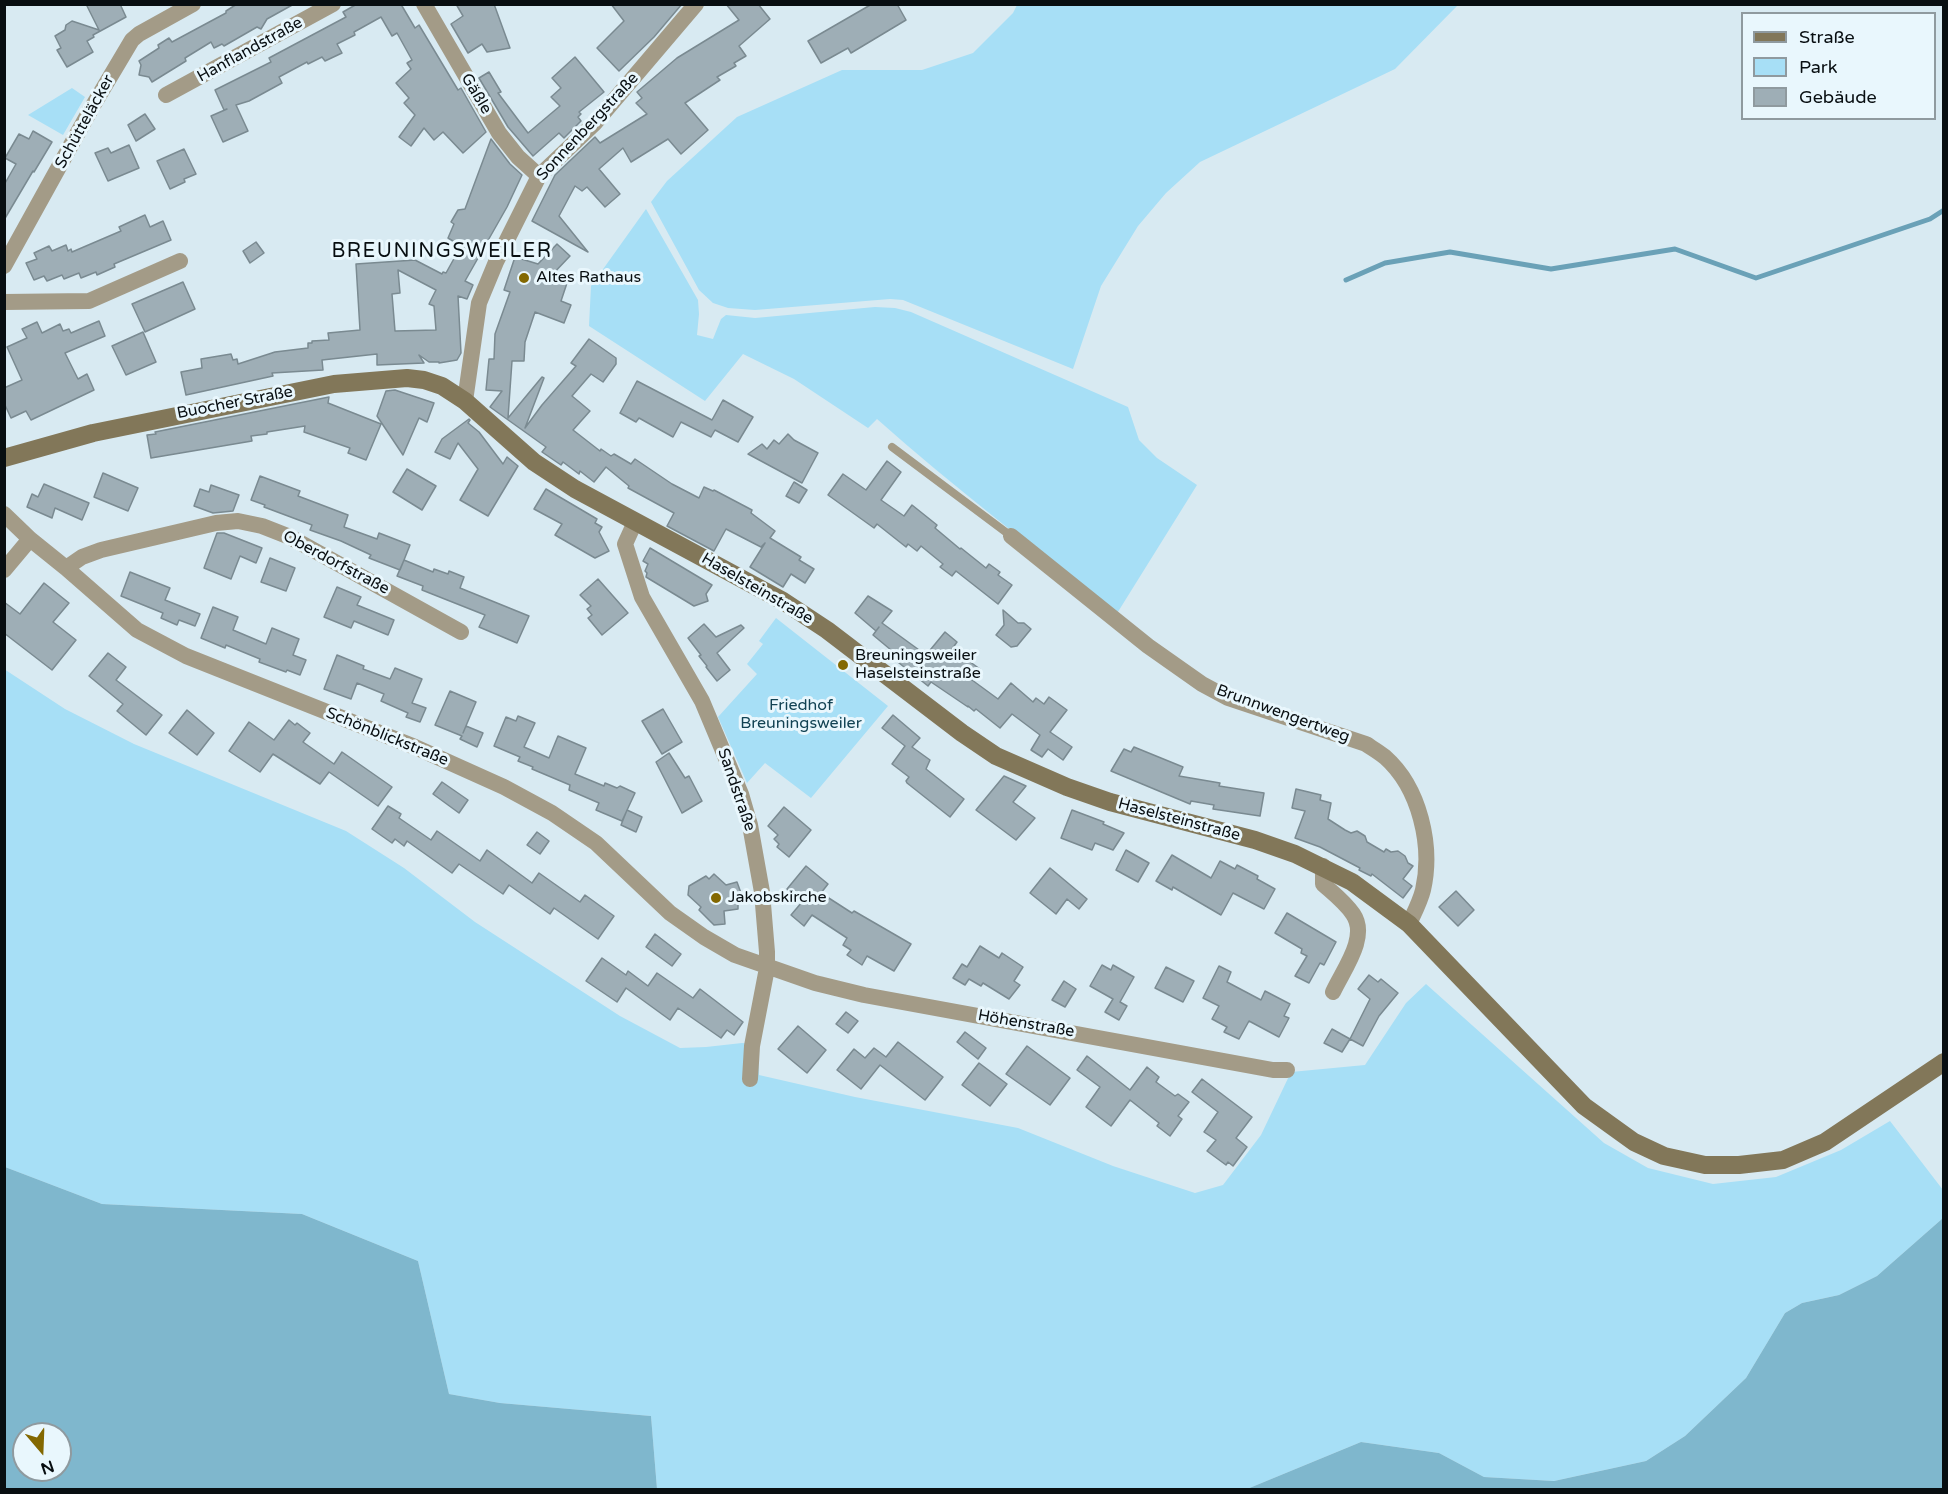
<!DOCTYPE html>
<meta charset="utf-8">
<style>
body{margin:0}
#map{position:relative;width:1948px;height:1494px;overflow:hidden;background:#d8eaf2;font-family:"Varela Round",sans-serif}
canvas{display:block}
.frame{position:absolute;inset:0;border:6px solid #080e11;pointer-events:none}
.legend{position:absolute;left:1741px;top:12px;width:195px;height:108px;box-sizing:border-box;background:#e9f7fd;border:2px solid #8f9a9f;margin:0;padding:8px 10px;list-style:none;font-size:18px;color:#080e11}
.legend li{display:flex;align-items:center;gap:12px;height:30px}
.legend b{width:30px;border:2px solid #8f9a9f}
.north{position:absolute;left:12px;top:1422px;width:60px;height:60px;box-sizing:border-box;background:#e9f7fd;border:2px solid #8f9a9f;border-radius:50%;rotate:161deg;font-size:16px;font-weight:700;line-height:24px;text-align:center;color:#080e11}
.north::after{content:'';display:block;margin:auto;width:21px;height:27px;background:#836801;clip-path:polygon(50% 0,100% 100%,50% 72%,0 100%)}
</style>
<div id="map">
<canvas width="1948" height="1494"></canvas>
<div class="frame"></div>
<ul class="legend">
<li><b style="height:8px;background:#827759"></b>Straße</li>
<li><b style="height:16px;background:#a7dff6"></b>Park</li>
<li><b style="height:16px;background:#9eaeb6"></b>Gebäude</li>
</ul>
<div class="north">N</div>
</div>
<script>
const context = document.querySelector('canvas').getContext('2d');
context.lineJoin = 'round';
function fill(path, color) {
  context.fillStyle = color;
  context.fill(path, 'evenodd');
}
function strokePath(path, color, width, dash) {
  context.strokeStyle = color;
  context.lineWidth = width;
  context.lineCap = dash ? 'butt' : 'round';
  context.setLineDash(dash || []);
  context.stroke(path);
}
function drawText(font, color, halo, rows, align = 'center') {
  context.font = font + ' "Varela Round",sans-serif';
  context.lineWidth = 6;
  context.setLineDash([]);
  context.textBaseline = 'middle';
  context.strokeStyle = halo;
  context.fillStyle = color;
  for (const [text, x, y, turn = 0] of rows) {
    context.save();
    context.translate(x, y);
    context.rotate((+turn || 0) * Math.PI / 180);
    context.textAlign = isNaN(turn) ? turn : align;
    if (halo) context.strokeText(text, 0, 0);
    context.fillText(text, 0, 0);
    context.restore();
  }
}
fill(new Path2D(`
 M1017,5V4L1458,5L1395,69L1200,162L1166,193L1138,226L1101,286L1073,369L903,300L890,299L755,310L728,308L713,303L699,290L651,202L667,181L737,117L842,70H922L973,53L1013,13Z
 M72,88L85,97L63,135L28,115Z
 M646,209L698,300L699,314L697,335L713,339L721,319L726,315L755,318L875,307L895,308L911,312L1128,407L1139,440L1157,458L1197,485L1116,615C1037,549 954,488 877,419L868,428L794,379L743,354L705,401L589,326L591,286Z
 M776,618L888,706L811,798L765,763L747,783L718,717L757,674L747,664L763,644L759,641Z
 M4,669L65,709L134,744L346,831L404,868L475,922L620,1016L680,1048L706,1047L742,1043L758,1044L759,1075L855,1097L1018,1128L1113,1166L1195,1193L1223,1185L1261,1135L1291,1072L1365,1065L1406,1003L1426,984L1604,1143L1648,1168L1713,1184L1776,1177L1841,1150L1890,1121L1943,1190V1218L1877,1276L1839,1295L1802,1303L1785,1313L1746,1378L1685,1436L1646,1461L1554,1481L1484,1477L1439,1453L1361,1442L1247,1489H657L651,1416L500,1403L449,1394L418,1261L302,1214L102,1204L5,1167Z`), '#a7dff6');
fill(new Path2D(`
 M5,1167L102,1204L302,1214L418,1261L449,1394L500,1403L651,1416L657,1489H5ZM24,1434H60V1470H24Z
 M1943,1218V1489H1247L1361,1442L1439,1453L1484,1477L1554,1481L1646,1461L1685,1436L1746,1378L1785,1313L1802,1303L1839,1295L1877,1276Z`), '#7fb7cd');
strokePath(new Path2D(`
 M1346,280L1385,263L1450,252L1551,269L1675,249L1756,278L1930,219L1944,210`), '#6aa1b7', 5);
const building = new Path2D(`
 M86,4H120L126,17L93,35L94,37L87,41L93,52L67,67L57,50L61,48L55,36L65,30L66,25L72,21L99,30Z
 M237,4H294L267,19L261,29L257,27L224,46L222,44L214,48L211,42L185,58L186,61L152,82L149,77L139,75L141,65L139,61L159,48L158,45L169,38L172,42L226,13V11Z
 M357,4H405L402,6L415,28L419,25L458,90L461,88L486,132L463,153L443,132L434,140L424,128L411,146L399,137L415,115L404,103L409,98L396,83L411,69L407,63L412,60L397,33L392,36L381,17L354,32L355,35L337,44L342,53L325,61L322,57L308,64L307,62L279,77L282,83L249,101L236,105L248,131L223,142L211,116L227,109L224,110L215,90L271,62L269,58L346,17L343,12Z
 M456,4H494L510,48L487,52L482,44L468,53L451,24L463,16Z
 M611,4H682L654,37L619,71L597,48L624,21Z
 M726,4H758L770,19L739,46L746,56L734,63L736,66L717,77L720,80L685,103L708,130L681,154L668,139L631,162L623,148L599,169L620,194L605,207L587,187L582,191L575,186L559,216L588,252L532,221L555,175L595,137L600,143L647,114L636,103L642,98L637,92L677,58L739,20Z
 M872,4H897L906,20L851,53L848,48L821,63L808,41Z
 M575,57L604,92L579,112L581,114L578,117L581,121L564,138L559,133L533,156L508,127L479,78L489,72L501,92L498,93L528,133L560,106L551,97L561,88L552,78Z
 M145,114L155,129L136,141L128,125Z
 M33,131L52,142L34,172L33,171L4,220V185L16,164L5,158L19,134L29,139Z
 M491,139L510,164L522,175L507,207L465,281L473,285L467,299L458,296L461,353L457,360L439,363V362H429L419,355L424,363L377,365V354L322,360L323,370L272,373L273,376L186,395L181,372L202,368L201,359L231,354L233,360L237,359L238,364L275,352L308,348V343H312V341L329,340L328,333L360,330L356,264L415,260L442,274L443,272L446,273L461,246L448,238L454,224L451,222L458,210L465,209ZM398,270L436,290L429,304L434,306L436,330L395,331L392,294L400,293Z
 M129,145L139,168L108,181L95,153L108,148L111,153Z
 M184,149L196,174L184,179L185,182L170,189L157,161Z
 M145,215L150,227L163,221L171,240L114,264L115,267L97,275L96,272L81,278L79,273L64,279L62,275L47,281L44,276L34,280L26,263L37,259L34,253L49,246L52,251L66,245L68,251L71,249L72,252L121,231L119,227Z
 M256,242L264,253L250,263L243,251Z
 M557,244L570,256L550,277L567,283L561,301L571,305L564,323L535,312L525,342L524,361H512L508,418L542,377L544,378L525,428L542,405L576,366L571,363L589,339L616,358V364L603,382L591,374L572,396L590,411L573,430L600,451L601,449L611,456L614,454L631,464L635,459L672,484L699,498L704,487L713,491L714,490L752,510L751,513L775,531L770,538L801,557L799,560L814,569L805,583L791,574L783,587L750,567L765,543L761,547L726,529L714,551L667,526L674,513L628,488L629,486L606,467L594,482L580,471L579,474L563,462L561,465L542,452L546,447L490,407L502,391L486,390L489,359H494L495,334L510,292L504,290L515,257L538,264Z
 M183,282L195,309L145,332L132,304Z
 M99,321L105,336L65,353L78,379L87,374L94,390L31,420L26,411L11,418L4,403V388L22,380L7,347L27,338L22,329L37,322L42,333L60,324L63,331L69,329L71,333Z
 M143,332L156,362L126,375L112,346Z
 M637,381L712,420L723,400L753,417L738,442L715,430L711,437L681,422L673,437L639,418L636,422L620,413Z
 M395,390L434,403L427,422L419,418L403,455L377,416L386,391Z
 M329,397L328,403L381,424L366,460L348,453L350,448L304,432L305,426L267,432V434L251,436L252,441L151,458L147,435L156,434L155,432Z
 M469,419L470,420L468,423L479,432L503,464L507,457L518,466L488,516L460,500L478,469L458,443L450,459L435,452L442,439Z
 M788,434L794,440L818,453L802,483L748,454L762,444L767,449L774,440L779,444Z
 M887,461L901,472L881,500L904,516L912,505L937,525L935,528L960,549L961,548L986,568L989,564L1000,572L998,575L1012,585L998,604L956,571L952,576L940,567L943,564L921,546L917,551L908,544L906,547L877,524L874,528L828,495L843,474L866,490Z
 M407,469L436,486L422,510L393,492Z
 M103,473L138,488L128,511L94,497Z
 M260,476L300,491L298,496L348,515L344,527L377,539L379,533L410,545L400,570L369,558L371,555L341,541L310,530L312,525L264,507L265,505L251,500Z
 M794,482L807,490L799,503L786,496Z
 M44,484L89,503L82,520L55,508L52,518L27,507L32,494L38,497Z
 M211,485L239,495L233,511L213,513L194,506L200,489L209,492Z
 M546,489L597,519L595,523L602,527L599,532L609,551L595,558L555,535L562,524L534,509Z
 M217,533H224L262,548L256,563L240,556L231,579L204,568Z
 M650,548L712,585L706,594L708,601L694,606L646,577L647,573L645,571L648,564L643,561Z
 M270,558L295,568L286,591L261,582Z
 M404,560L433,572L434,569L448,574L449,571L464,577L460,588L529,616L517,643L479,627L485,615L422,590L423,586L397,576Z
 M130,572L170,588L165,600L200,614L195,626L179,620L177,625L161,618L163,613L121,596Z
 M598,579L628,613L602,635L588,618L592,615L587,609L591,606L580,595Z
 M44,583L69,603L53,622L76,640L52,670L4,633V602L20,614Z
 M337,587L361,597L357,605L394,620L388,635L354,621L351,628L324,617Z
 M868,596L892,611L882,623L926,655L945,632L957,642L952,649L980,669L972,680L998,699L1011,683L1033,702L1036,698L1044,704L1049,697L1067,710L1050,732L1072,747L1063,760L1048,749L1042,757L1031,750L1040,735L1012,714L1000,728L976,709L974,711L968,706V707L931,682L928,686L894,659L897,655L873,635L879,627L876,631L855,613Z
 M213,607L238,617L233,630L266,644L272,628L299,639L293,655L306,660L300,675L287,670L286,672L259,662L260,659L226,645L225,648L201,638Z
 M1003,610L1018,623H1024L1031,629L1017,646L1011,647L996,635L1004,625Z
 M704,624L716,637L741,625L744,628L717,653L730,670L717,681L706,667L707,666L699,656L701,655L688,638Z
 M108,653L126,667L116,680L162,715L146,735L117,711L123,704L89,676Z
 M337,655L364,666L363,669L390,679L395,668L422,679L412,703L426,708L420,722L406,717L408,713L381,701L384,694L357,683L351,699L324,689Z
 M450,691L476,702L463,733L466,726L483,733L477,747L460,739L462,736L435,725Z
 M663,709L682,742L662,754L642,721Z
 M187,710L214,733L197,755L169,733Z
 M893,715L920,738L912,747L930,760L926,769L964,799L950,817L907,783L906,781L909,777L892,764L905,746L882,728Z
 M518,716L535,723L524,747L549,758L558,736L586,748L575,774L604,786L605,783L617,788L620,786L635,793L622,821L596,810L599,803L569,790L570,785L532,769L533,767L518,761L520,757L494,746L506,717L516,721Z
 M289,720L295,725L297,723L310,733L303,742L334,764L342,752L392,787L378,806L329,772L320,784L273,754L260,772L229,751L249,722L274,740Z
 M1134,747L1183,767L1179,776L1220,783L1219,786L1264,793L1260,816L1213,809L1214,805L1191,801L1190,804L1111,771L1124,749L1131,752Z
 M669,753L685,778L689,776L702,801L682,813L656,762Z
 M1004,776L1026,786L1013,802L1035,818L1016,840L976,810Z
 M442,782L468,800L459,813L433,794Z
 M1296,789L1321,795L1320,800L1331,803L1328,819L1345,830L1351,833L1357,831L1365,836L1367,842L1384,852L1386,849L1391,852L1398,851L1405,856L1408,863L1413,866L1403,879L1412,886L1403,898L1372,874L1371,876L1359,870L1360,868L1320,847L1295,838L1305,811L1292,808Z
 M388,806L401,814L399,818L431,840L437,831L480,861L487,850L532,883L539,873L580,902L585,895L614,916L598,939L554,908L550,914L509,885L503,894L459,864L452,873L407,841L404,846L395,839L392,843L372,829Z
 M784,807L811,830L789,857L777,847L779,844L774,839L778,835L768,826Z
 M627,810L642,817L636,832L621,825Z
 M1072,810L1104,822L1103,824L1124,833L1113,850L1095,843L1092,850L1061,838Z
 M537,832L549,841L540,854L527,845Z
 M1126,850L1149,863L1138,882L1116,870Z
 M1172,855L1211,878L1220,861L1235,869L1237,865L1258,876L1257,879L1275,889L1264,909L1233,893L1221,915L1173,887L1172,890L1156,881Z
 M806,866L828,884L821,893L852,913L854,911L911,944L894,971L867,956L862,965L847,955L851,950L843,945L847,938L812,915L804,926L791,915L802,902L787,889Z
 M1050,868L1087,899L1079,909L1067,899L1056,914L1030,893Z
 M714,874L726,885L737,882L741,893V902H738V909L724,911L725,924L714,925L699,910L701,907L688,895L689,886L706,876L709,879Z
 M1456,891L1474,910L1458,926L1439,907Z
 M1287,913L1336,942L1324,965L1320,963L1309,983L1295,976L1307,956L1301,953L1302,949L1275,933Z
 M655,934L681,954L672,966L646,947Z
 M980,946L999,958L1002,953L1023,967L1014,981L1020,985L1009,999L983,983L981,986L969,979L965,985L953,978L962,964L967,967Z
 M602,958L626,975L628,971L648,986L657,973L693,998L700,989L743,1022L734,1035L727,1030L721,1038L678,1008L670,1020L626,988L617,1002L586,981Z
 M1102,965L1111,970L1113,965L1134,977L1120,1002L1127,1006L1119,1020L1105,1012L1113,999L1090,986Z
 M1219,966L1231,972L1227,982L1261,1000L1265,991L1290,1004L1284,1016L1289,1018L1279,1037L1249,1021L1239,1039L1224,1032L1227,1027L1212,1019L1219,1006L1203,998Z
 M1166,967L1194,981L1183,1002L1155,988Z
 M1369,975L1378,982L1381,979L1398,993L1379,1016L1363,1046L1350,1039L1370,999L1358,989Z
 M1064,981L1076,989L1065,1007L1052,1000Z
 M846,1012L858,1021L848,1033L836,1024Z
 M798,1026L826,1050L807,1073L778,1049Z
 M1332,1029L1350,1039L1342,1052L1324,1043Z
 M965,1032L986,1048L978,1059L957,1042Z
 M898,1042L943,1077L925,1100L880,1065L861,1089L837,1070L854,1049L865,1058L874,1048L886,1057Z
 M1027,1046L1070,1078L1050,1105L1006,1074Z
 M1087,1056L1130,1090L1147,1067L1159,1077L1156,1082L1175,1096L1178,1094L1189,1102L1178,1116L1182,1119L1170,1136L1157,1126L1159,1123L1130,1100L1111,1126L1086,1107L1100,1087L1077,1070Z
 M979,1063L1007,1084L990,1106L962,1085Z
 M1202,1079L1252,1117L1236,1138L1247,1147L1233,1166L1228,1162L1226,1165L1207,1151L1216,1140L1204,1132L1218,1112L1192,1092Z`);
fill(building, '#9eaeb6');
strokePath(building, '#7a8a91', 1.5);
strokePath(new Path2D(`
 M892,447L1011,536`), '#a39b87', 8);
strokePath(new Path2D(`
 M424,4L499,133L518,157L539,176
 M166,95L333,4
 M4,266L91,109L132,40L139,34L193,4
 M4,302L89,301L180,261
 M465,401L479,303L496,262L539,176L594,124L696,4
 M4,514L30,539L66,568L137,630L186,656L415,747L504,787L552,813L596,843L670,913L704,937L735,955L815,983L864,995L1273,1070H1287
 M635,522L625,544L642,597L702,701L741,794L750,825L762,892L767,952V968L752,1046L750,1079
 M1011,536L1148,646L1202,684L1228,698L1366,744C1372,748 1379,752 1385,757C1420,788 1433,846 1423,890C1420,902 1414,913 1409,924
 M66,568L82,557L101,550L216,523L238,521L262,526L290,537L461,632
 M4,570L30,539
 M1323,866V884C1333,893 1345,902 1353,914C1369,937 1343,970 1333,992`), '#a39b87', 16);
strokePath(new Path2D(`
 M4,458L93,433L334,384L407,378L424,380L442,386L465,401L534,462L575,489L783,601L827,630L962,733L996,756L1067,787L1110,802L1255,840L1295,854L1352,882L1409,924L1584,1106L1634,1142L1664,1156L1705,1165H1739L1783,1160L1825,1142L1944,1062`), '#827759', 18);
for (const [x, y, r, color] of [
 [524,278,6,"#836801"],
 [843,665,6,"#836801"],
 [716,898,6,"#836801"]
]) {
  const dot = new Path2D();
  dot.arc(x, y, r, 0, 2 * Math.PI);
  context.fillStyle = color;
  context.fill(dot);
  strokePath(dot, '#e9f7fd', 2);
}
drawText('16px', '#080e11', '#e9f7fd', [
 ["Hanflandstraße",250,50,-29],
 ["Gäßle",476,94,59],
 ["Schütteläcker",85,122,-61],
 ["Sonnenbergstraße",588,127,-47],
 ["Buocher Straße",235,403,-11],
 ["Oberdorfstraße",336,563,28],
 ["Haselsteinstraße",757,589,30],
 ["Brunnwengertweg",1283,714,20],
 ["Schönblickstraße",387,737,22],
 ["Sandstraße",736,790,71],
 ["Haselsteinstraße",1179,820,15],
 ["Höhenstraße",1026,1024,10]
]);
drawText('16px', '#080e11', '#e9f7fd', [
 ["Altes Rathaus",536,278],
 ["Breuningsweiler",855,656],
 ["Haselsteinstraße",855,674],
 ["Jakobskirche",728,898]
], 'left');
drawText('16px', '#124253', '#e9f7fd', [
 ["Friedhof",801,706],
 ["Breuningsweiler",801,724]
]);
context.letterSpacing = '1.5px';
drawText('20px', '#080e11', '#e9f7fd', [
 ["BREUNINGSWEILER",442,252]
]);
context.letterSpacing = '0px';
</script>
